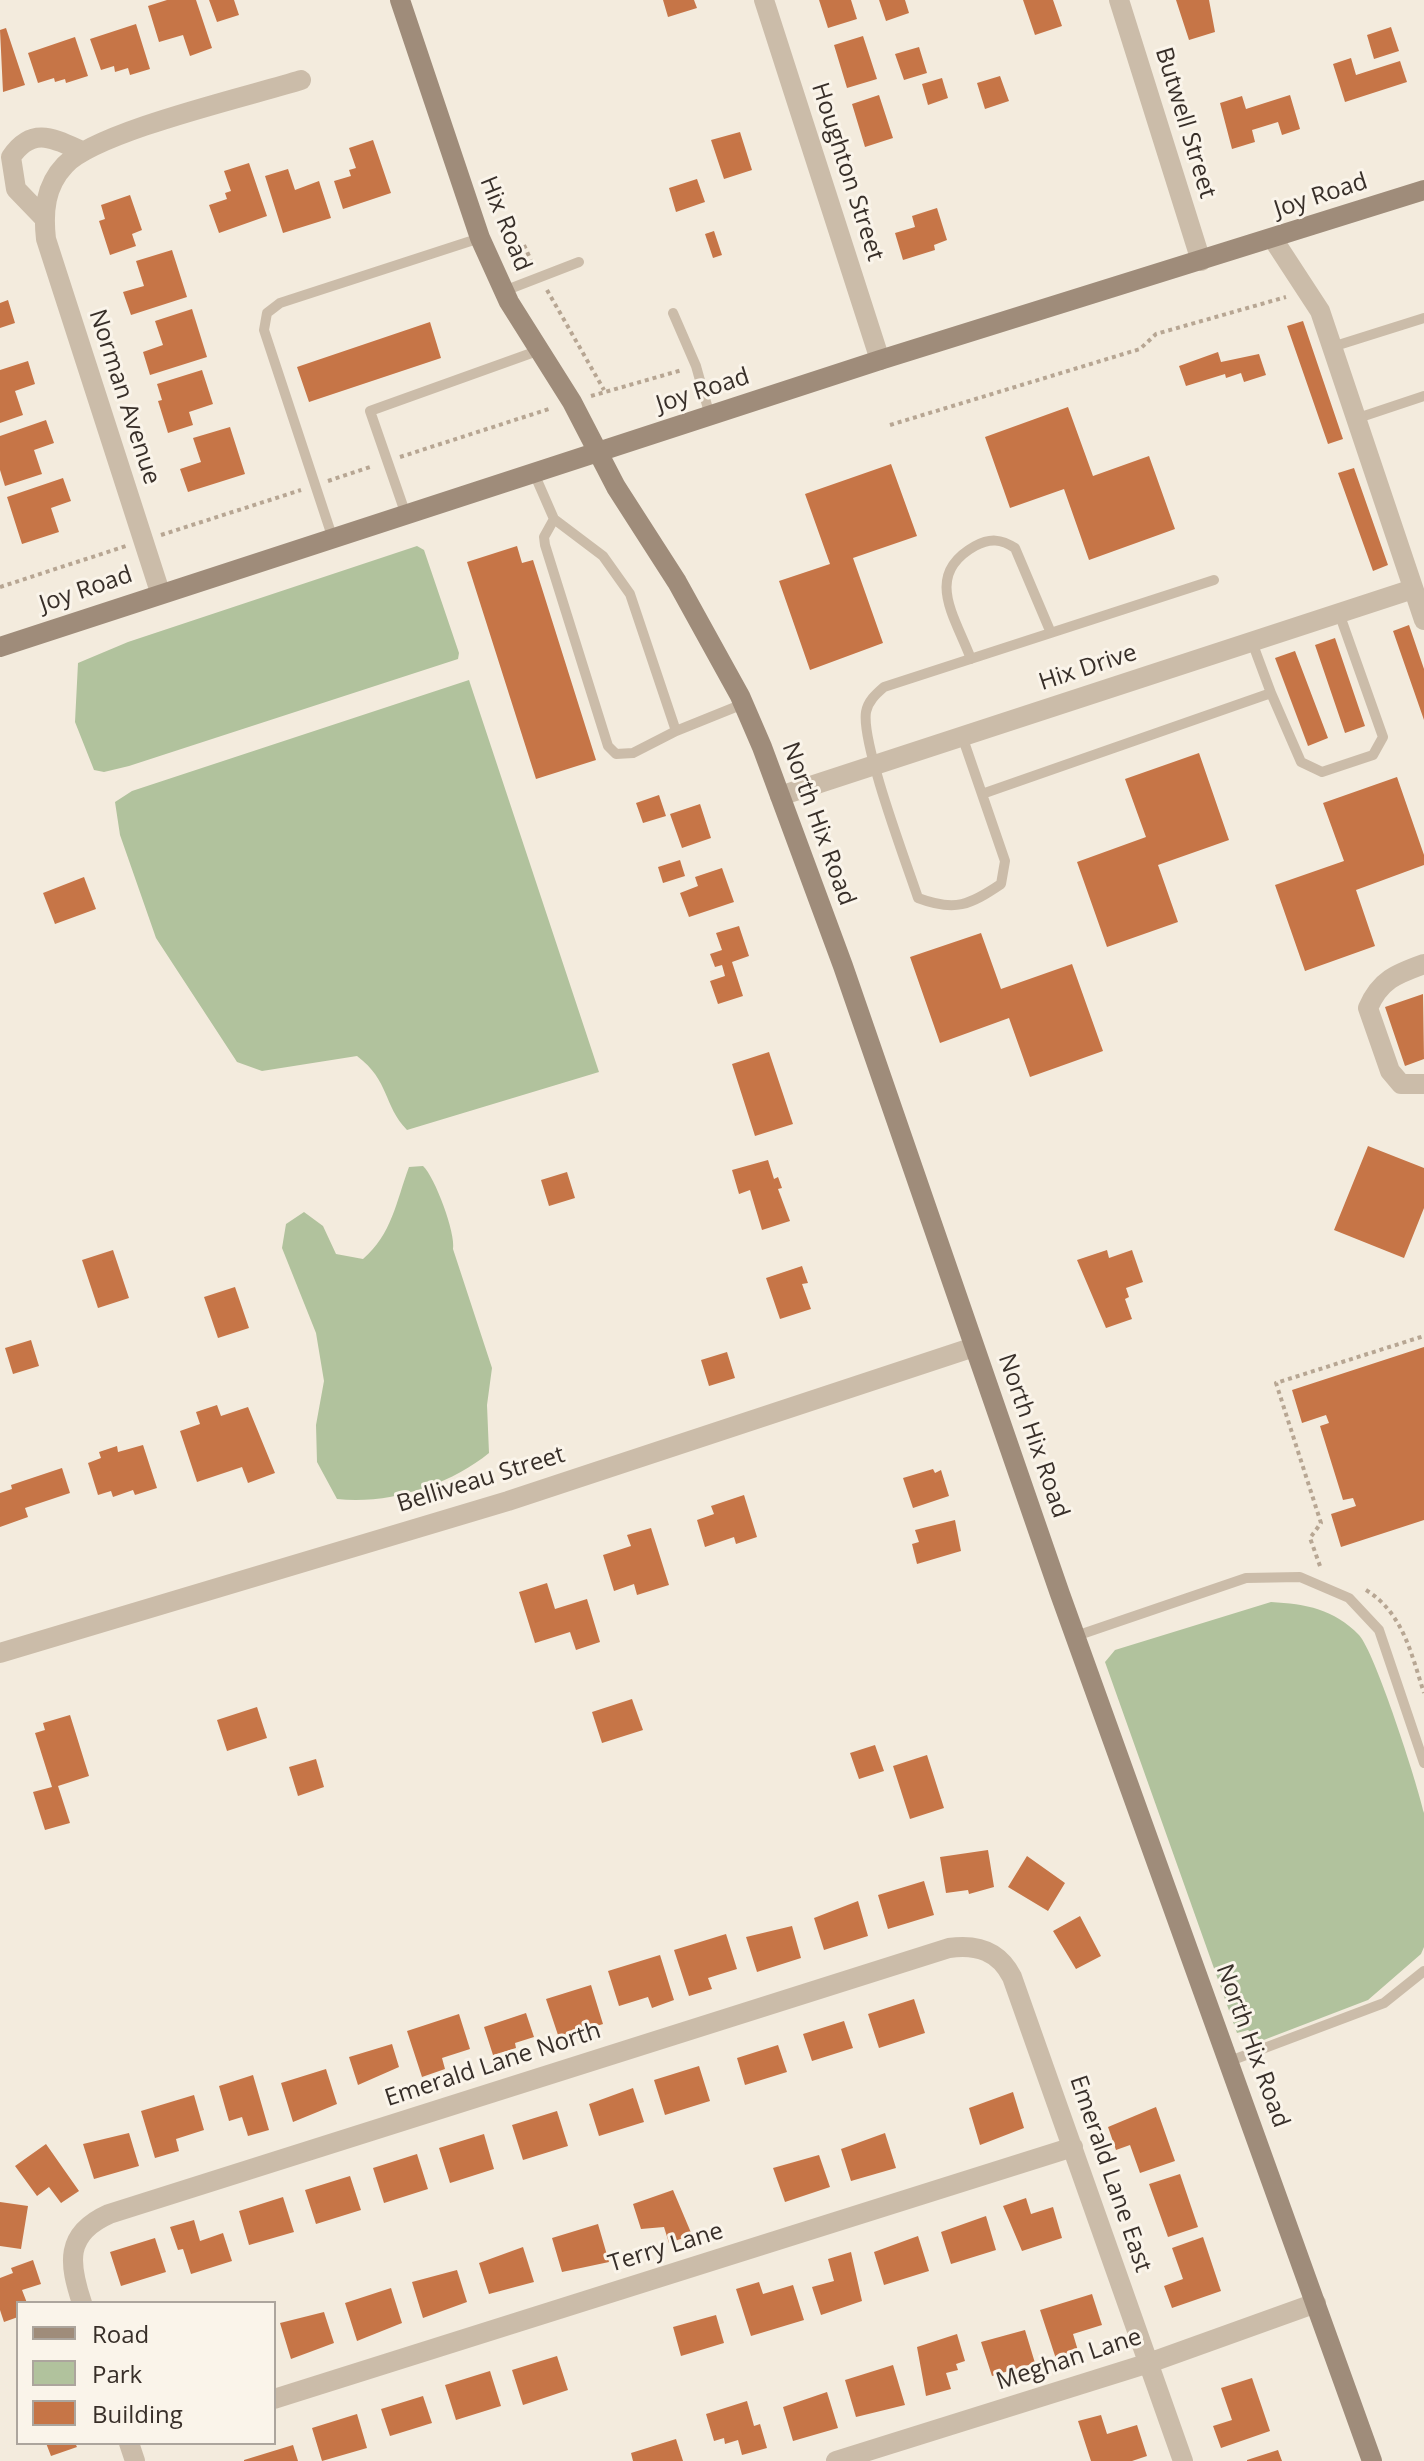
<!DOCTYPE html>
<style>
body{margin:0}
#map{position:relative;width:1424px;height:2461px;overflow:hidden;background:#f3ebdd;font-family:"Open Sans",sans-serif}
canvas{display:block}
.legend{position:absolute;left:16px;top:2301px;width:260px;height:144px;box-sizing:border-box;background:#faf4ea;border:2px solid #aca59d;margin:0;padding:10px 14px;list-style:none;font-size:24px;color:#382f29}
.legend li{display:flex;align-items:center;gap:16px;height:40px}
.legend b{width:40px;border:2px solid #aca59d}
</style>
<div id="map">
<canvas width="1424" height="2461"></canvas>
<ul class="legend">
<li><b style="height:10px;background:#9f8c7a"></b>Road</li>
<li><b style="height:22px;background:#b1c29d"></b>Park</li>
<li><b style="height:22px;background:#c67547"></b>Building</li>
</ul>
</div>
<script>
const context = document.querySelector('canvas').getContext('2d');
context.lineJoin = 'round';
function fill(path, color) {
  context.fillStyle = color;
  context.fill(path, 'evenodd');
}
function strokePath(path, color, width, dash) {
  context.strokeStyle = color;
  context.lineWidth = width;
  context.lineCap = dash ? 'butt' : 'round';
  context.setLineDash(dash || []);
  context.stroke(path);
}
function drawText(font, color, halo, rows, align = 'center') {
  context.font = font + ' "Open Sans",sans-serif';
  context.lineWidth = 6;
  context.setLineDash([]);
  context.textBaseline = 'middle';
  context.strokeStyle = halo;
  context.fillStyle = color;
  for (const [text, x, y, turn = 0] of rows) {
    context.save();
    context.translate(x, y);
    context.rotate((+turn || 0) * Math.PI / 180);
    context.textAlign = isNaN(turn) ? turn : align;
    if (halo) context.strokeText(text, 0, 0);
    context.fillText(text, 0, 0);
    context.restore();
  }
}
fill(new Path2D(`
 M417,546L424,550L459,653L458,659L129,766L104,772L94,770L75,722L78,663L128,642Z
 M469,680L599,1072L407,1130C383,1105 390,1081 357,1056L262,1071L237,1062L156,938L120,835L115,802L132,791Z
 M423,1166C435,1177 456,1234 453,1249L492,1368L487,1405L489,1453C450,1485 388,1505 337,1499L317,1462L316,1425L324,1381L316,1333L282,1248L286,1224L304,1212L323,1226L336,1254L363,1259C392,1234 396,1202 409,1167Z
 M1271,1602C1306,1604 1334,1609 1359,1635C1375,1652 1418,1785 1424,1813C1424,1846 1424,1910 1424,1947L1421,1954L1368,2000L1261,2041L1248,2030L1237,2033L1105,1662L1115,1650Z`), '#b1c29d');
fill(new Path2D(`
 M167,0H196L212,48L190,56L183,35L159,42L148,6Z
 M209,0H234L239,15L217,22Z
 M663,0H694L697,8L668,17Z
 M819,0H851L857,19L828,28Z
 M879,0H905L909,13L886,21Z
 M1023,0H1053L1062,26L1035,35Z
 M1176,0H1209L1215,32L1189,40Z
 M136,24L150,69L130,75L128,68L115,72L114,66L101,70L90,39Z
 M1391,27L1399,51L1374,59L1367,35Z
 M6,28L25,85L3,92L0,30Z
 M863,36L877,79L847,88L834,45Z
 M75,37L88,76L66,83L65,79L55,82L54,78L38,83L28,53Z
 M919,47L927,73L904,80L895,54Z
 M1351,58L1356,75L1400,61L1407,82L1345,102L1333,64Z
 M1000,76L1009,101L985,109L977,83Z
 M942,78L948,98L928,105L922,84Z
 M879,95L893,138L865,147L852,104Z
 M1290,95L1300,129L1282,135L1278,122L1252,130L1255,142L1232,149L1220,103L1242,96L1246,109Z
 M740,132L752,170L724,179L711,140Z
 M373,140L391,193L343,209L334,181L351,176L349,170L356,168L349,148Z
 M249,163L267,216L219,233L209,205L227,199L225,193L231,191L224,171Z
 M288,169L295,190L319,181L331,218L283,233L265,176Z
 M697,179L705,202L676,212L669,188Z
 M130,195L142,230L132,234L136,246L110,255L99,221L105,219L101,205Z
 M937,208L947,240L934,245L935,250L903,260L895,233L915,227L912,216Z
 M714,231L722,255L713,258L705,234Z
 M172,250L187,297L131,315L123,292L144,286L136,261Z
 M8,300L15,323L0,328V303Z
 M192,309L207,357L150,375L143,352L163,345L155,321Z
 M1303,321L1343,439L1328,444L1287,326Z
 M430,322L441,358L309,402L297,367Z
 M1218,352L1221,362L1259,354L1266,375L1244,382L1241,373L1226,378L1225,374L1186,386L1179,366Z
 M28,361L35,384L15,391L23,415L0,423V370Z
 M202,370L213,404L189,412L193,425L168,433L158,401L162,400L157,384Z
 M1068,407L1093,476L1149,456L1175,529L1089,560L1064,489L1010,508L985,437Z
 M46,420L54,443L34,450L42,474L5,486L0,470V436Z
 M230,427L245,474L188,492L180,469L201,462L193,438Z
 M891,464L917,536L853,558L883,643L810,670L779,581L830,564L805,494Z
 M1354,468L1388,565L1373,571L1338,473Z
 M63,478L71,501L51,508L59,532L22,544L7,497Z
 M517,546L522,563L533,560L596,760L536,779L467,562Z
 M1409,625L1424,669V720L1393,631Z
 M1335,638L1365,726L1345,733L1315,645Z
 M1295,651L1328,738L1308,746L1275,658Z
 M1199,753L1229,840L1158,865L1178,922L1107,947L1077,862L1146,837L1125,779Z
 M1397,777L1424,855V865L1356,890L1375,946L1305,971L1275,885L1344,861L1323,803Z
 M659,795L666,816L643,823L636,803Z
 M700,804L711,838L682,848L670,814Z
 M680,860L685,876L663,883L658,867Z
 M722,868L734,902L689,917L680,893L698,886L695,877Z
 M84,877L96,909L55,924L43,893Z
 M739,926L749,956L732,962L743,996L718,1004L710,981L725,976L722,965L715,967L710,954L722,950L716,933Z
 M981,933L1001,989L1072,964L1103,1051L1030,1077L1009,1018L940,1043L910,957Z
 M1423,994L1424,1059L1405,1066L1385,1007Z
 M769,1052L793,1124L755,1136L732,1064Z
 M1368,1146L1424,1168V1208L1404,1258L1334,1230Z
 M768,1160L774,1179L778,1177L782,1188L778,1189L790,1221L762,1230L750,1190L739,1194L732,1170Z
 M567,1172L575,1198L549,1206L541,1180Z
 M113,1250L129,1298L98,1308L82,1260Z
 M1107,1250L1109,1258L1132,1250L1143,1282L1126,1288L1129,1297L1125,1299L1132,1319L1106,1328L1077,1260Z
 M802,1266L808,1283L802,1284L811,1309L780,1319L766,1278Z
 M235,1287L249,1328L218,1338L204,1297Z
 M31,1340L39,1366L13,1374L5,1348Z
 M1424,1347V1520L1341,1547L1331,1514L1356,1506L1353,1498L1343,1500L1320,1426L1329,1423L1326,1415L1302,1423L1292,1390Z
 M727,1352L735,1378L709,1386L701,1360Z
 M217,1405L221,1416L248,1407L275,1473L248,1483L242,1467L197,1482L180,1431L200,1424L196,1412Z
 M143,1445L157,1488L135,1495L133,1490L113,1497L111,1491L98,1495L88,1463L101,1458L99,1452L117,1446L118,1452Z
 M62,1468L70,1493L25,1508L28,1517L0,1527V1493L12,1489L11,1485Z
 M933,1469L935,1473L941,1470L949,1496L913,1508L903,1478Z
 M744,1495L757,1537L736,1544L734,1537L705,1547L697,1520L714,1514L711,1506Z
 M955,1520L961,1551L917,1564L912,1544L919,1542L915,1530Z
 M651,1528L669,1585L637,1595L634,1584L614,1591L603,1555L631,1546L627,1535Z
 M547,1583L555,1609L587,1599L600,1642L576,1650L570,1632L535,1643L519,1592Z
 M632,1699L643,1730L602,1743L592,1712Z
 M257,1707L267,1738L227,1751L217,1720Z
 M70,1715L89,1776L58,1786L70,1823L45,1830L33,1792L52,1787L35,1733L45,1730L43,1723Z
 M875,1745L884,1771L859,1779L850,1753Z
 M927,1755L944,1808L910,1819L893,1766Z
 M316,1759L324,1787L298,1796L289,1767Z
 M988,1850L994,1887L969,1894L968,1890L946,1893L940,1857Z
 M1027,1856L1065,1883L1048,1911L1008,1887Z
 M924,1881L934,1915L888,1929L878,1895Z
 M858,1901L868,1936L824,1950L814,1918Z
 M1080,1916L1101,1956L1076,1969L1053,1931Z
 M792,1926L801,1958L757,1972L746,1937Z
 M726,1934L737,1969L708,1978L712,1989L689,1996L674,1950Z
 M660,1955L674,2000L652,2008L648,1997L619,2006L608,1971Z
 M591,1985L603,2024L559,2038L546,1999Z
 M914,1999L925,2033L879,2048L868,2014Z
 M526,2013L534,2037L515,2043L516,2048L493,2055L484,2027Z
 M459,2014L470,2049L442,2058L445,2069L422,2077L407,2031Z
 M844,2021L853,2048L812,2061L803,2034Z
 M392,2044L399,2067L358,2085L349,2057Z
 M778,2045L787,2072L745,2085L737,2058Z
 M699,2066L710,2101L665,2115L654,2080Z
 M326,2069L337,2104L293,2122L281,2083Z
 M253,2075L269,2130L248,2136L242,2117L229,2121L219,2086Z
 M633,2088L644,2122L599,2136L589,2104Z
 M1013,2092L1024,2128L980,2145L969,2108Z
 M194,2095L204,2130L176,2139L179,2151L155,2158L141,2111Z
 M1156,2107L1175,2161L1140,2173L1130,2145L1116,2150L1108,2127Z
 M557,2111L568,2146L523,2160L512,2125Z
 M129,2133L139,2166L94,2179L83,2144Z
 M885,2133L896,2168L851,2181L841,2149Z
 M484,2134L494,2169L450,2183L439,2148Z
 M46,2144L79,2191L61,2203L49,2187L37,2196L15,2166Z
 M417,2154L428,2189L384,2203L373,2168Z
 M819,2155L830,2187L785,2202L773,2168Z
 M1180,2174L1198,2227L1168,2237L1149,2184Z
 M350,2176L361,2210L316,2224L305,2190Z
 M673,2190L692,2235L669,2243L664,2227L641,2229L633,2204Z
 M283,2197L294,2232L249,2245L239,2211Z
 M1026,2198L1031,2214L1053,2207L1062,2238L1022,2251L1003,2206Z
 M0,2202L28,2206L21,2249L0,2246Z
 M986,2216L996,2250L951,2264L941,2232Z
 M194,2220L200,2241L223,2233L232,2261L191,2274L183,2249L178,2250L170,2227Z
 M598,2224L609,2262L562,2272L552,2238Z
 M918,2236L929,2271L884,2285L874,2252Z
 M1203,2237L1221,2291L1172,2308L1164,2286L1183,2279L1172,2248Z
 M155,2238L166,2272L121,2286L110,2252Z
 M523,2247L534,2282L489,2294L479,2263Z
 M851,2252L862,2301L821,2315L812,2287L834,2281L828,2259Z
 M33,2260L41,2284L22,2290L27,2303H18V2317L4,2322L0,2310V2278L13,2273L11,2268Z
 M457,2270L467,2302L423,2318L412,2282Z
 M759,2282L763,2294L793,2285L804,2320L751,2336L736,2289Z
 M391,2288L402,2323L357,2341L345,2303Z
 M1092,2294L1102,2325L1073,2334L1079,2354L1057,2362L1040,2310Z
 M324,2312L334,2343L291,2359L280,2323Z
 M716,2315L724,2343L681,2356L673,2327Z
 M1025,2330L1035,2363L992,2376L981,2342Z
 M957,2334L965,2361L956,2364L958,2370L946,2373L951,2389L926,2396L917,2347Z
 M557,2356L568,2390L523,2405L512,2370Z
 M893,2365L905,2405L856,2417L845,2380Z
 M490,2371L501,2406L456,2420L445,2385Z
 M1252,2378L1270,2431L1221,2448L1213,2426L1232,2420L1221,2388Z
 M827,2392L838,2428L793,2441L783,2407Z
 M423,2396L432,2423L390,2436L381,2409Z
 M747,2401L754,2426L760,2424L767,2448L742,2455L738,2440L725,2444L724,2438L714,2441L706,2414Z
 M357,2414L367,2448L322,2461L312,2428Z
 M1101,2415L1107,2434L1137,2425L1147,2456L1132,2461H1091L1078,2421Z
 M676,2439L683,2461H633L631,2453Z
 M46,2443H75L77,2447L51,2456Z
 M293,2445L298,2461H244V2460Z
 M1278,2450L1282,2461H1247V2460Z`), '#c67547');
strokePath(new Path2D(`
 M524,245L533,265
 M547,290L604,390
 M591,396L682,370
 M890,425L1140,349L1156,334L1286,297
 M400,457L552,408
 M328,481L373,466
 M161,535L301,490
 M0,587L126,546
 M1320,1566L1310,1538L1321,1523L1276,1383L1424,1336
 M1366,1590C1403,1613 1411,1653 1424,1693`), '#b7a693', 4, [4, 4]);
strokePath(new Path2D(`
 M504,291L579,262
 M673,313L696,366L710,416
 M1332,347L1424,318
 M1355,419L1424,396
 M533,471L554,519L603,556L630,594L676,731L743,704
 M405,512L370,411L540,350
 M554,519L544,537L545,545L608,746L616,754L633,753L676,731
 M332,536L264,330L267,313L280,303L480,238
 M1252,642L1271,693
 M971,659C955,616 923,575 975,546C990,538 1001,539 1015,548L1051,633
 M962,736L1005,861L1001,884C970,905 955,912 918,898C906,862 861,743 866,712C868,701 876,694 884,687L1214,580
 M982,794L1271,693L1301,762L1322,772L1373,755L1383,737L1339,613
 M1076,1636L1246,1578L1300,1577L1349,1598L1379,1630L1424,1763
 M1230,2061L1384,2003L1424,1971`), '#cbbca9', 10);
strokePath(new Path2D(`
 M764,0L880,360
 M1119,0L1201,261
 M43,217L16,189L11,157C32,126 53,138 82,151
 M1273,239L1320,311L1424,620
 M160,592L46,239C43,212 45,186 65,165C97,131 250,96 301,80
 M780,796L1413,589
 M1424,964C1396,974 1380,980 1368,1008L1390,1071L1401,1084H1424
 M0,1653L508,1501L974,1347
 M82,2303C69,2264 64,2234 109,2214L949,1948C977,1944 999,1951 1012,1977L1183,2461
 M274,2399L1073,2147
 M129,2443L135,2461
 M836,2461L1149,2363L1316,2303`), '#cbbca9', 20);
strokePath(new Path2D(`
 M400,0L480,238L509,302L572,402L616,487L677,582L740,696L762,747L843,966L1060,1594L1372,2461
 M0,647L880,360L1424,190`), '#9f8c7a', 20);
drawText('24px', '#382f29', '#faf4ea', [
 ["Butwell Street",1185,123,73],
 ["Houghton Street",847,172,72],
 ["Joy Road",1321,196,-18],
 ["Hix Road",505,224,68],
 ["Joy Road",703,391,-18],
 ["Norman Avenue",124,397,72],
 ["Joy Road",86,590,-19],
 ["Hix Drive",1088,668,-18],
 ["North Hix Road",818,824,70],
 ["North Hix Road",1033,1436,71],
 ["Belliveau Street",481,1480,-17],
 ["North Hix Road",1252,2046,70],
 ["Emerald Lane North",493,2065,-18],
 ["Emerald Lane East",1110,2174,71],
 ["Terry Lane",666,2248,-17],
 ["Meghan Lane",1069,2360,-18]
]);
</script>
